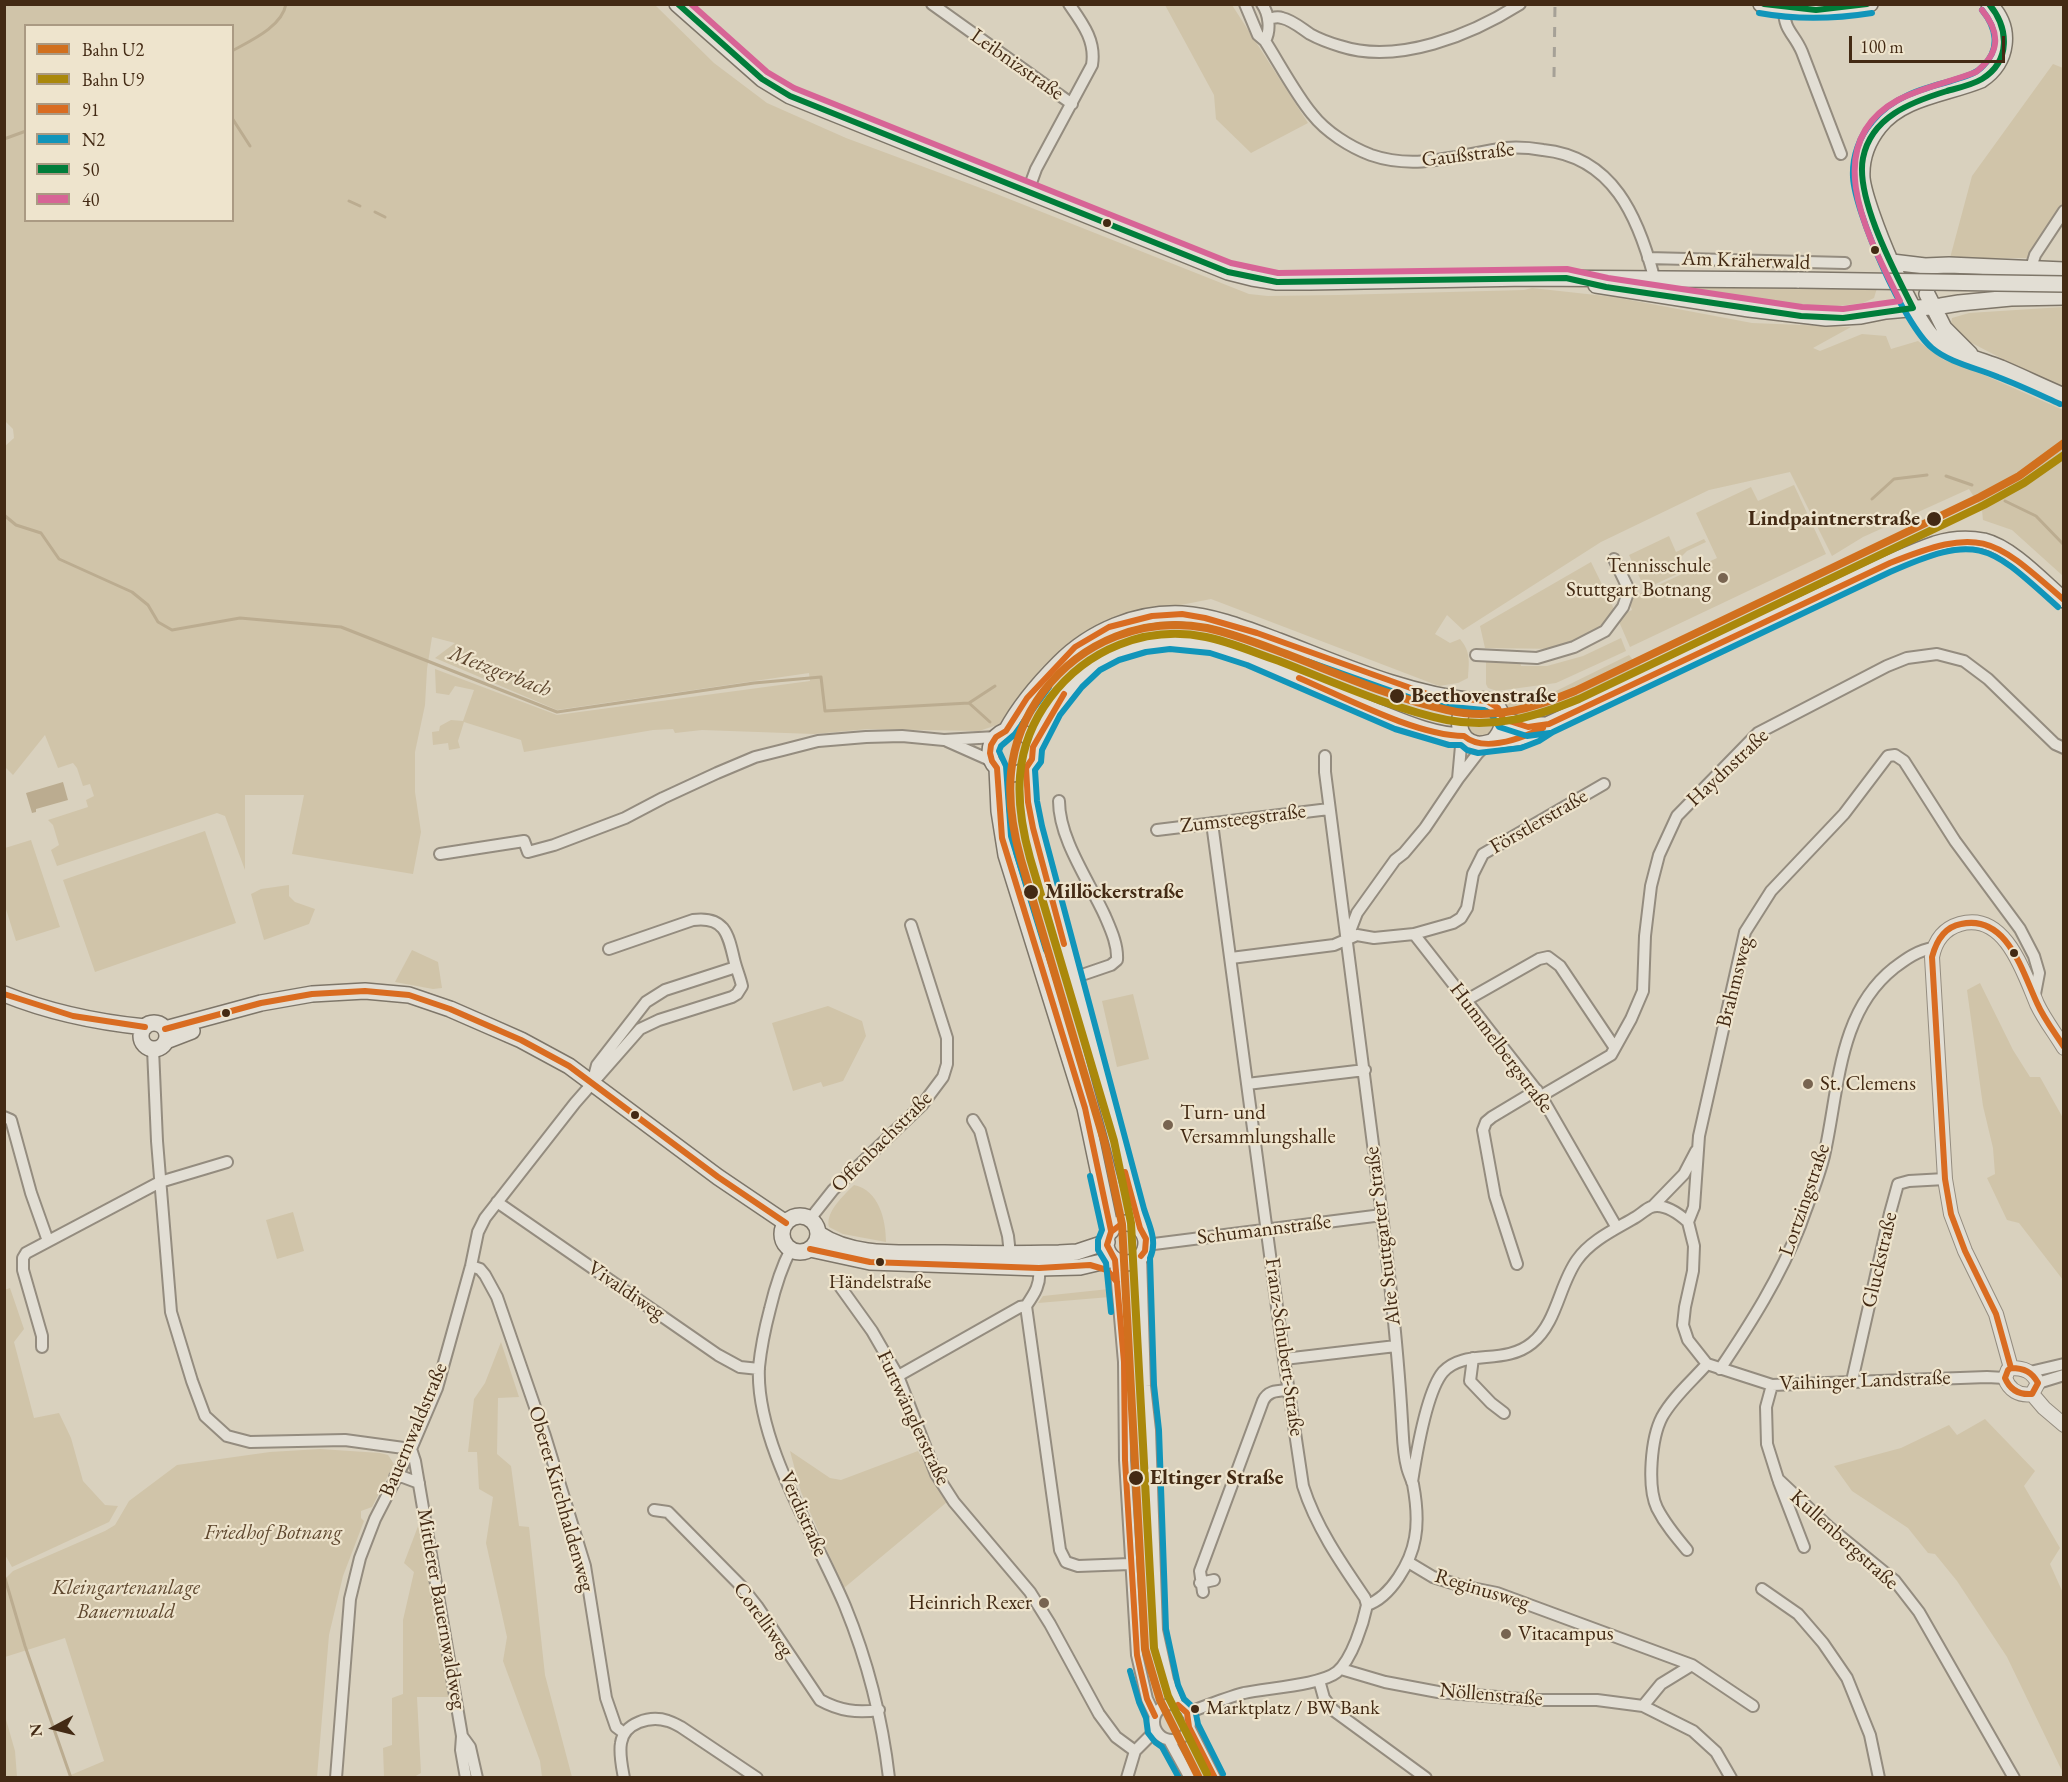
<!DOCTYPE html>
<meta charset="utf-8">
<style>
body{margin:0}
#map{position:relative;width:2068px;height:1782px;overflow:hidden;background:#d9d1be;font-family:"EB Garamond",serif}
canvas{display:block}
.frame{position:absolute;inset:0;border:6px solid #432a14;pointer-events:none}
.legend{position:absolute;left:24px;top:24px;width:210px;height:198px;box-sizing:border-box;background:#eee4cd;border:2px solid #aa9a83;margin:0;padding:8px 10px;list-style:none;font-size:18px;color:#432a14}
.legend li{display:flex;align-items:center;gap:12px;height:30px}
.legend b{width:30px;border:2px solid #aa9a83}
.north{position:absolute;left:24px;top:1698px;width:60px;height:60px;-webkit-text-stroke:4px #eee4cd;paint-order:stroke;rotate:263deg;font-size:16px;font-weight:700;line-height:24px;text-align:center;color:#432a14}
.north::after{content:'';display:block;margin:auto;width:21px;height:27px;background:#432a14;clip-path:polygon(50% 0,100% 100%,50% 72%,0 100%)}
.scale{position:absolute;left:1849px;top:36px;width:156px;height:27px;box-sizing:border-box;border:3px solid #432a14;border-top:0;padding-left:8px;font-size:18px;line-height:21px;white-space:nowrap;color:#432a14;-webkit-text-stroke:4px #eee4cd;paint-order:stroke}
</style>
<div id="map">
<canvas width="2068" height="1782"></canvas>
<div class="frame"></div>
<ul class="legend">
<li><b style="height:8px;background:#d1701e"></b>Bahn U2</li>
<li><b style="height:8px;background:#aa880b"></b>Bahn U9</li>
<li><b style="height:8px;background:#d96c21"></b>91</li>
<li><b style="height:8px;background:#1195ba"></b>N2</li>
<li><b style="height:8px;background:#007d3a"></b>50</li>
<li><b style="height:8px;background:#d76496"></b>40</li>
</ul>
<div class="north">N</div>
<div class="scale">100 m</div>
</div>
<script>
const context = document.querySelector('canvas').getContext('2d');
context.lineJoin = 'round';
function fill(path, color) {
  context.fillStyle = color;
  context.fill(path, 'evenodd');
}
function strokePath(path, color, width, dash) {
  context.strokeStyle = color;
  context.lineWidth = width;
  context.lineCap = dash ? 'butt' : 'round';
  context.setLineDash(dash || []);
  context.stroke(path);
}
function drawText(font, color, halo, rows, align = 'center') {
  context.font = font + ' "EB Garamond",serif';
  context.lineWidth = 4.5;
  context.setLineDash([]);
  context.textBaseline = 'middle';
  context.strokeStyle = halo;
  context.fillStyle = color;
  for (const [text, x, y, turn = 0] of rows) {
    context.save();
    context.translate(x, y);
    context.rotate((+turn || 0) * Math.PI / 180);
    context.textAlign = isNaN(turn) ? turn : align;
    if (halo) context.strokeText(text, 0, 0);
    context.fillText(text, 0, 0);
    context.restore();
  }
}
fill(new Path2D(`
 M4,5H655L714,63L767,103L846,138L994,193L1249,294L1268,296L1339,295L1524,290L1532,288L1614,297L1752,323L1851,327L1813,348L1820,351L1862,334L1886,336L1891,349L1918,341L1944,360L1975,371L2063,410V576L2012,530L1983,520L1982,510L1969,489L1863,537L1832,556L1790,472L1709,490L1601,542L1463,630L1447,615L1435,634L1450,643L1460,639C1471,652 1469,662 1468,678L1458,683L1439,686L1211,599L1105,620L1042,667L1000,724L979,731L868,729L814,734L702,730L675,733L673,729L653,730L524,752L521,740L464,722L458,741L460,748L449,750L448,743L433,745L432,732L439,731L440,726L451,720L463,721L474,690L455,686L449,695L436,693L435,669L557,715L810,681L809,673L557,710L435,658L455,643L432,637L427,669L425,705L415,752V792L421,832L413,874L292,854L304,795H245V870L225,816L217,813L57,866L51,850L59,845L53,825L48,820L88,807L86,800L94,796L90,784L83,786L77,768L73,763L58,768L45,735L13,775L5,767L4,447L14,438L13,429L4,420ZM26,26H232V220H26Z
 M1165,5H1232L1308,123L1251,153L1216,119L1214,95Z
 M2053,64L2063,68V204L2028,258H1950L1972,176Z
 M1686,287L1877,288L1874,298L1863,303L1838,306L1828,311L1687,293Z
 M2063,307V390L1960,337L1951,324L1952,318L1969,313Z
 M1794,485L1826,554L1630,647L1617,617L1632,610L1628,599L1717,558L1696,513L1751,487L1758,501Z
 M1669,536L1676,552L1704,539L1706,542L1687,551L1679,559L1672,563L1677,574L1645,589L1629,555Z
 M1591,562L1615,611L1600,627L1560,649L1485,648L1480,626Z
 M1621,638L1626,651L1556,683L1497,691L1488,688L1486,684V659L1520,660L1521,666H1547L1583,656Z
 M1629,655L1633,660L1641,657L1640,669L1559,708L1561,713C1540,722 1533,721 1512,715L1505,704L1498,697L1556,691Z
 M1467 722a15 15 0 1 1 30 0a15 15 0 1 1-30 0Z
 M205,831L236,923L95,972L63,880Z
 M31,840L60,927L16,941L5,906V848Z
 M289,885V896L295,902L315,909L309,924L264,940L251,894L261,889Z
 M412,950L438,962L442,988L433,989L395,982Z
 M1980,983L2013,1050L2030,1077H2040L2063,1118V1280L2019,1223L2007,1220L1987,1178L1995,1174L1993,1148L1983,1106L1967,990Z
 M1133,994L1149,1059L1117,1067L1102,1001Z
 M828,1006L862,1021L866,1036L843,1081L823,1087L821,1082L793,1091L772,1023Z
 M854,1185C879,1190 886,1220 886,1242L843,1234L829,1227C825,1212 844,1195 854,1185Z
 M293,1212L304,1251L277,1259L266,1220Z
 M10,1288L24,1329L14,1342L34,1418L59,1413L71,1438L83,1481L105,1505L118,1506L109,1522L12,1567L4,1553V1290Z
 M1109,1289L1110,1297L1038,1303L1043,1296Z
 M501,1342L519,1397L498,1398L497,1454L511,1466L519,1526L529,1527L545,1675L572,1777H542L540,1761L503,1661L507,1637L486,1543L493,1497L479,1489L477,1452H468L474,1399L485,1383Z
 M1985,1419L2035,1471L2024,1486L2060,1548L2050,1564L2063,1593V1773L2007,1657L1957,1581L1935,1554L1928,1553L1908,1528L1852,1491L1834,1466L1901,1448L1949,1425L1957,1435Z
 M320,1449L380,1453L388,1455L394,1464L372,1507L361,1511V1518L364,1521L343,1576L329,1635L317,1777H66L104,1761L65,1638L5,1657V1579L13,1571L105,1531L115,1525L129,1501L177,1465L270,1452Z
 M790,1451L830,1478L841,1480L918,1451L947,1502L844,1588L801,1492Z
 M420,1521L450,1697H417L421,1773L414,1777H384L383,1748L392,1745V1698L403,1694V1620L414,1572L404,1563Z
 M5,1716L15,1751L17,1777H5Z`), '#d0c4a9');
fill(new Path2D(`
 M63,782L68,800L36,809V812L32,813L26,793Z`), '#bbac90');
strokePath(new Path2D(`
 M232,51C250,41 282,27 286,4
 M232,118L250,146
 M4,139L26,131
 M349,201L360,206
 M375,212L385,217
 M1946,476L1972,485
 M1872,499L1894,479L1927,475
 M2005,501L2036,516L2064,545
 M4,515L16,525L41,533L59,559L132,592L148,605L158,622L172,630L240,618L341,627L557,712L754,683L821,677L825,711L969,703L995,686
 M969,703L990,722
 M4,1575L25,1646L71,1778`), '#bbac90', 3);
const minor = new Path2D(`
 M932,4L1072,104
 M1245,4L1258,35L1265,41C1279,63 1296,95 1312,114C1326,132 1350,147 1371,155C1417,171 1461,154 1506,148C1518,147 1531,148 1543,150C1613,157 1638,217 1654,277
 M1262,4C1269,14 1271,30 1265,41
 M1784,9C1784,31 1794,33 1802,52L1841,154
 M1268,19C1273,18 1277,16 1282,18C1292,20 1301,28 1310,34C1319,39 1330,43 1340,46C1398,65 1471,35 1520,4
 M1028,191L1036,169L1092,65C1096,41 1083,24 1069,4
 M1648,258L1845,263
 M2031,268L2035,255L2064,211
 M1476,655L1537,658L1574,647L1605,631L1623,607L1629,590L1614,559
 M947,741L992,761
 M1325,756V772C1341,901 1359,1030 1375,1160C1386,1247 1397,1334 1402,1421C1403,1436 1403,1452 1407,1467C1408,1472 1411,1478 1413,1484C1416,1500 1418,1522 1415,1538C1411,1562 1391,1597 1367,1605
 M1458,779L1461,746L1466,739
 M1059,801C1059,839 1089,881 1105,916C1111,930 1118,945 1117,960L1111,965L1073,978
 M1212,823L1284,1359L1303,1486C1316,1527 1341,1563 1365,1598L1367,1605
 M1157,830L1329,809
 M440,854L524,841L528,852L554,845L625,818L663,798L717,773L755,757L783,750L818,741L866,737L902,736L944,740L996,737
 M1414,934L1541,1096L1617,1228
 M1347,939L1357,913L1395,860L1404,853L1425,828L1458,779L1478,753L1487,744
 M1231,958L1334,945L1357,935L1374,938L1414,934L1453,923L1461,918L1467,908L1473,874L1483,854L1604,784
 M1465,1001L1539,959L1548,957L1560,966L1615,1048
 M153,1049L157,1141L171,1312L192,1381L205,1416L227,1436L250,1442L345,1440L411,1449
 M592,1084L597,1065L646,1002L665,990L736,967
 M1247,1084L1365,1070
 M1541,1096L1611,1055L1631,1019L1643,991L1645,936L1651,886L1659,855L1677,816L1758,733L1887,666L1907,658L1937,654L1964,661L1988,679L2055,744L2064,748
 M4,1117L11,1120L31,1193L48,1241
 M973,1120L980,1131L1008,1236L1010,1254
 M497,1202L718,1355L740,1367L759,1369
 M1652,1207L1684,1174L1696,1151
 M810,1219L833,1190L922,1105L943,1077L947,1064V1038L911,925
 M1688,1222L1694,1207L1699,1136L1745,932L1771,891L1844,814L1888,756L1895,755L1904,761L1955,841L2020,929L2034,956L2039,973L2035,994
 M1146,1245L1382,1215
 M791,1249C781,1268 775,1288 770,1309C765,1328 761,1347 759,1367C755,1442 816,1537 845,1606C868,1662 882,1717 889,1778
 M1141,1256L1145,1386L1150,1430L1157,1630L1168,1680L1178,1705
 M1115,1260L1124,1362L1125,1460L1137,1655L1147,1699L1155,1716
 M1517,1264L1495,1196L1483,1130L1486,1122L1492,1117L1537,1090
 M471,1266L480,1269L485,1275L497,1297L545,1436L585,1566L606,1698L616,1727L624,1733
 M1039,1268C1041,1284 1035,1293 1026,1306L1060,1550L1066,1562L1078,1566L1130,1564
 M839,1285L872,1331L898,1376L936,1474L954,1502L1030,1592L1050,1624L1099,1714L1116,1737L1135,1751
 M42,1347V1336L23,1270V1258L26,1253L160,1182L227,1162
 M1473,1358L1470,1381L1491,1403L1504,1413
 M1284,1359L1396,1346
 M1720,1369C1751,1323 1780,1277 1800,1226C1808,1203 1818,1180 1824,1156C1839,1092 1837,1013 1894,968C1906,959 1918,950 1934,948
 M2030,1372L2064,1364
 M898,1376L1020,1307L1026,1306
 M1852,1381L1890,1213L1898,1184L1909,1181L1945,1179
 M2038,1383L2064,1375
 M1772,1385L1766,1407L1767,1444L1778,1479L1830,1528L1895,1581L1919,1612L2014,1778
 M411,1449L415,1461L462,1736L461,1750L466,1778
 M395,1477H403L419,1483
 M1412,1482C1416,1456 1427,1391 1443,1372C1465,1348 1504,1366 1532,1343C1557,1323 1559,1285 1577,1260C1591,1240 1616,1229 1636,1217C1641,1214 1646,1209 1651,1207C1664,1203 1679,1214 1688,1222L1694,1246L1693,1271L1685,1307L1683,1325L1688,1340L1707,1364L1772,1385L1987,1377L2005,1378
 M1779,1482L1804,1547
 M654,1510L668,1512L742,1587L757,1606L820,1700C840,1711 857,1713 879,1710
 M1687,1550C1676,1537 1665,1524 1657,1508C1647,1487 1651,1438 1662,1417C1673,1397 1692,1381 1707,1364
 M1408,1562L1433,1577L1462,1586L1497,1593L1692,1665L1753,1706
 M1200,1583L1214,1580
 M1762,1589L1798,1614L1823,1643L1847,1678L1870,1735L1879,1778
 M1203,1592L1200,1571L1263,1401C1268,1390 1278,1391 1290,1390
 M1341,1669L1385,1682L1438,1692L1533,1700H1597L1643,1706L1693,1731L1716,1752L1731,1778
 M1319,1680L1324,1698L1333,1710L1426,1778
 M1154 1722a18 18 0 1 1 36 0a18 18 0 1 1-36 0Z
 M1643,1706L1661,1684L1692,1665
 M1187,1713C1206,1706 1225,1698 1244,1693C1267,1688 1321,1685 1337,1672C1352,1659 1363,1624 1367,1605
 M1189,1727L1215,1778
 M462,1736L470,1747L477,1778
 M1169,1740L1190,1778
 M336,1778L350,1599L360,1558L375,1519L411,1449L437,1388L471,1266L478,1232L485,1218L575,1103L640,1029L659,1020L732,997L737,994L742,986C740,977 736,968 734,959C728,933 724,916 693,920L609,949
 M624,1778C622,1767 619,1754 621,1743C624,1723 650,1715 668,1721C672,1722 677,1725 681,1727L757,1778
 M1127,1778L1135,1751L1156,1730`);
const tertiary = new Path2D(`
 M2011,1368L1996,1314L1965,1251L1951,1214L1945,1179L1932,957C1935,941 1943,929 1960,924C2005,911 2024,973 2037,1004C2044,1019 2055,1033 2064,1048
 M2011,1368C2024,1368 2032,1371 2038,1383L2032,1394C2019,1396 2009,1390 2005,1378L2008,1370Z
 M2032,1394L2044,1408L2064,1425`);
const secondary = new Path2D(`
 M677,4L762,79L790,96L1228,272L1252,278L1277,282H1310L1528,278L1799,280
 M1761,4C1799,12 1833,11 1870,4
 M1989,4C2013,28 2008,62 1981,80C1947,94 1902,97 1879,127C1867,142 1861,160 1862,178C1865,208 1914,326 1938,342C1957,354 1980,360 2001,368C2022,377 2043,387 2064,396
 M1892,262L1925,266L1949,265L2064,270
 M1596,285L1749,309L1826,318L1861,316L1886,311L1941,306L1959,303L2011,298L2064,297
 M1927,294L1944,328L1970,354
 M1503,719L1520,725H1544
 M990 752a22 22 0 1 1 44 0a22 22 0 1 1-44 0Z
 M1006,731C1020,705 1039,683 1059,663C1091,631 1136,612 1182,614C1215,616 1249,630 1279,641C1342,665 1406,694 1474,701
 M1493,741C1513,723 1498,691 1473,702C1453,711 1456,740 1477,744C1484,745 1489,742 1496,741C1520,737 1526,739 1549,724C1635,684 1720,642 1807,602C1849,583 1891,559 1935,544C1951,539 1968,538 1984,541C2012,548 2042,581 2064,600
 M1033,747C1045,724 1056,701 1074,682C1108,645 1164,634 1213,645C1235,649 1256,659 1277,668C1309,682 1341,696 1373,710C1401,721 1433,736 1464,736
 M997,768L999,811L1006,855L1085,1108L1111,1231
 M1026,768L1028,802L1033,828L1140,1228
 M4,994C51,1013 95,1022 145,1027
 M141 1036a13 13 0 1 1 26 0a13 13 0 1 1-26 0Z
 M165,1029L261,1003L312,994L365,991L409,995L450,1009L489,1026L521,1040L569,1066L718,1177L786,1223
 M166,1041L192,1031
 M782 1234a18 18 0 1 1 36 0a18 18 0 1 1-36 0Z
 M1106 1243a20 20 0 1 1 40 0a20 20 0 1 1-40 0Z
 M819,1234C854,1258 903,1252 944,1253C982,1254 1021,1254 1059,1253L1077,1252L1107,1242
 M810,1249L870,1262L1039,1268L1080,1267L1114,1259`);
strokePath(minor, '#948c7f', 14);
strokePath(tertiary, '#948c7f', 16);
strokePath(secondary, '#7e7669', 18);
strokePath(minor, '#e2ded4', 10);
strokePath(tertiary, '#e2ded4', 14);
strokePath(secondary, '#e2ded4', 15);
strokePath(new Path2D(`
 M1554,77L1555,4`), '#a6a197', 3, [10, 10]);
const secondaryBridge = new Path2D(`
 M1799,280L2064,284`);
strokePath(secondaryBridge, '#7e7669', 18, []);
strokePath(secondaryBridge, '#e2ded4', 15);
strokePath(new Path2D(`
 M1299,678C1344,697 1417,736 1464,736C1484,753 1522,738 1543,728
 M1064,694L1033,747L1032,759L1026,768L1028,802L1033,828L1064,944
 M4,994L73,1016L145,1027
 M165,1029L261,1003L312,994L365,991L409,995L450,1009L521,1040L569,1066L718,1177L786,1223
 M1125,1172L1140,1228L1146,1239L1145,1251L1141,1256
 M1120,1225L1111,1232L1107,1245L1115,1260L1124,1362L1125,1460L1137,1655L1147,1699L1155,1716
 M1111,1231L1085,1108L1002,838L997,768L992,761L990,753L991,745L996,737L1006,731L1027,698L1075,647L1109,627L1152,616L1182,614L1205,618L1257,633L1433,696L1487,701L1498,708L1503,719L1528,727L1549,724L1890,563C1982,526 1992,537 2064,600
 M810,1249L870,1262L1039,1268L1090,1265L1107,1270L1117,1282
 M2011,1368L1996,1314L1965,1251L1951,1214L1945,1179L1932,957C1936,942 1944,927 1961,924C2007,914 2022,971 2037,1003C2044,1019 2055,1033 2064,1047
 M2011,1368C2024,1368 2032,1372 2038,1383L2032,1394C2019,1395 2010,1390 2005,1378L2008,1370Z
 M1178,1705L1187,1713L1189,1727L1215,1778`), '#d96c21', 6);
strokePath(new Path2D(`
 M1982,10C1996,27 2001,49 1983,66C1975,75 1962,77 1951,81C1921,89 1892,97 1872,122C1859,137 1852,157 1853,177C1855,213 1904,325 1932,348C1950,363 1977,368 1998,377C2019,385 2040,395 2060,404
 M1759,13C1797,20 1834,19 1872,13
 M1307,661L1431,705L1484,710L1491,714L1499,727L1527,736L1550,733
 M1046,950L1011,836L1006,766L999,751L1001,746L1015,734L1049,687
 M1090,1176L1102,1230L1098,1240V1250L1106,1263L1111,1312
 M1130,1671L1139,1702L1146,1718L1148,1733L1155,1742L1162,1747L1179,1778
 M1223,1774L1198,1724L1195,1709L1184,1699L1178,1685L1166,1629L1159,1430L1154,1385L1150,1258C1158,1241 1149,1225 1144,1209L1042,826L1037,801L1035,770L1041,762L1042,750L1060,715L1082,687L1100,670L1119,660L1146,652L1170,649L1210,653L1247,665L1395,729L1449,745H1461L1467,750L1478,753L1521,748L1539,741L1553,732L1890,572C1980,532 1989,545 2058,607`), '#1195ba', 6);
strokePath(new Path2D(`
 M678,4L762,79L790,96L1228,272L1277,282L1566,278L1606,287L1801,316L1843,318L1913,308C1895,272 1855,198 1863,158C1871,117 1911,102 1947,91C1958,88 1972,85 1982,79C2011,61 2009,28 1989,4
 M1764,4L1816,10L1867,4`), '#007d3a', 6);
strokePath(new Path2D(`
 M691,4L767,72L794,88L1231,263L1278,273L1567,269L1608,278L1802,307L1843,309L1900,301C1870,240 1816,145 1898,100C1922,87 1951,82 1976,72C2000,53 2001,33 1982,10`), '#d76496', 6);
strokePath(new Path2D(`
 M1199,1778L1160,1700L1145,1649L1122,1224L1105,1144L1021,860C1004,799 1004,744 1043,692C1082,641 1144,616 1207,628C1235,634 1262,645 1289,655C1341,675 1393,698 1447,710C1492,721 1534,708 1575,691L1980,497L2019,476L2064,443`), '#d1701e', 8);
strokePath(new Path2D(`
 M1207,1774L1168,1696L1154,1648L1131,1223L1114,1141L1030,858C1014,800 1013,747 1050,698C1087,649 1146,625 1206,637C1231,642 1255,653 1279,661C1331,681 1393,709 1447,720C1494,729 1535,717 1579,699L1984,505L2024,483L2064,455`), '#aa880b', 8);
for (const [x, y, r, color] of [
 [1107,223,5,"#432a14"],
 [1875,250,5,"#432a14"],
 [1934,519,8,"#432a14"],
 [1723,578,6,"#786450"],
 [1397,696,8,"#432a14"],
 [1031,892,8,"#432a14"],
 [2014,953,5,"#432a14"],
 [226,1013,5,"#432a14"],
 [1808,1084,6,"#786450"],
 [635,1115,5,"#432a14"],
 [1168,1125,6,"#786450"],
 [880,1262,5,"#432a14"],
 [1136,1478,8,"#432a14"],
 [1044,1603,6,"#786450"],
 [1506,1634,6,"#786450"],
 [1195,1709,5,"#432a14"]
]) {
  const dot = new Path2D();
  dot.arc(x, y, r, 0, 2 * Math.PI);
  context.fillStyle = color;
  context.fill(dot);
  strokePath(dot, '#eee4cd', 2);
}
drawText('20px', '#432a14', '#eee4cd', [
 ["Händelstraße",880,1283],
 ["Marktplatz / BW Bank",1206,1709,"left"]
]);
drawText('21px', '#432a14', '#eee4cd', [
 ["Leibnizstraße",1017,65,35],
 ["Gaußstraße",1468,155,-7],
 ["Am Kräherwald",1746,261,2],
 ["Haydnstraße",1728,768,-43],
 ["Zumsteegstraße",1243,819,-7],
 ["Förstlerstraße",1539,822,-30],
 ["Brahmsweg",1735,982,-76],
 ["Hummelbergstraße",1501,1048,53],
 ["Offenbachstraße",882,1142,-45],
 ["Lortzingstraße",1805,1200,-71],
 ["Schumannstraße",1264,1230,-7],
 ["Alte Stuttgarter Straße",1383,1236,-97],
 ["Gluckstraße",1880,1260,-77],
 ["Vivaldiweg",626,1291,34],
 ["Franz-Schubert-Straße",1284,1347,82],
 ["Vaihinger Landstraße",1865,1381,-2],
 ["Furtwänglerstraße",913,1418,65],
 ["Bauernwaldstraße",414,1430,-67],
 ["Oberer Kirchhaldenweg",561,1499,74],
 ["Verdistraße",803,1514,66],
 ["Kullenbergstraße",1844,1540,42],
 ["Reginusweg",1482,1590,17],
 ["Mittlerer Bauernwaldweg",441,1609,80],
 ["Corelliweg",763,1620,54],
 ["Nöllenstraße",1491,1695,5]
]);
drawText('bold 21px', '#432a14', '#eee4cd', [
 ["Lindpaintnerstraße",1920,519,"right"],
 ["Beethovenstraße",1411,696],
 ["Millöckerstraße",1045,892],
 ["Eltinger Straße",1150,1478]
], 'left');
drawText('21px', '#432a14', '#eee4cd', [
 ["Tennisschule",1711,566,"right"],
 ["Stuttgart Botnang",1711,590,"right"],
 ["St. Clemens",1820,1084],
 ["Turn- und",1180,1113],
 ["Versammlungshalle",1180,1137],
 ["Heinrich Rexer",1032,1603,"right"],
 ["Vitacampus",1518,1634]
], 'left');
drawText('italic 21px', '#5e472e', '#eee4cd', [
 ["Friedhof Botnang",273,1533],
 ["Kleingartenanlage",126,1588],
 ["Bauernwald",126,1612]
]);
drawText('italic 22px', '#5e462e', '#eee4cd', [
 ["Metzgerbach",500,672,21]
]);
</script>
